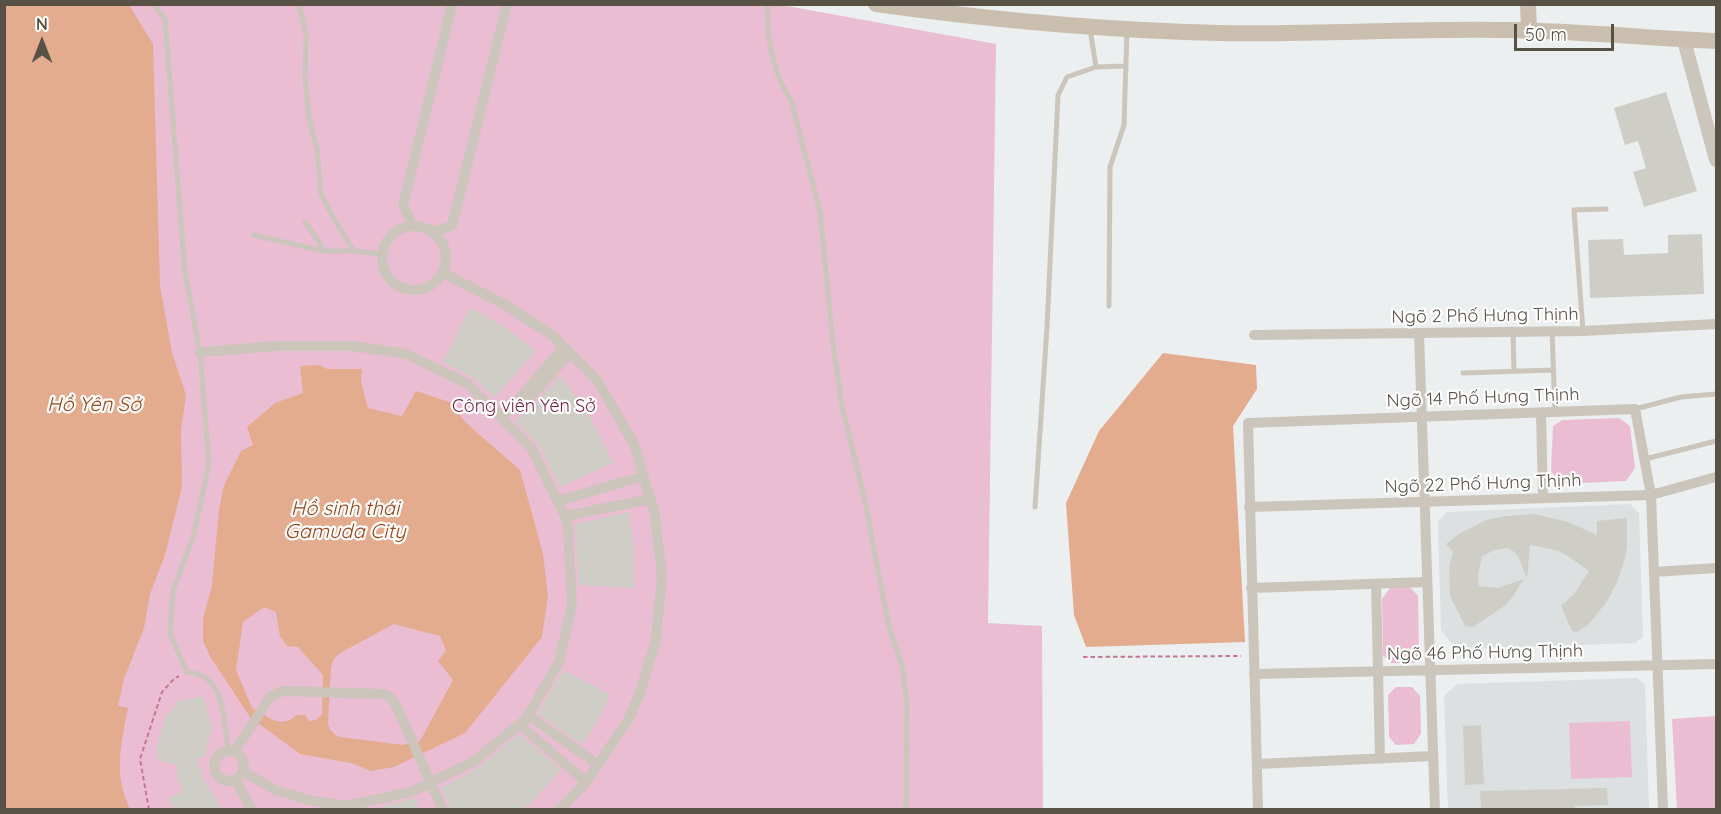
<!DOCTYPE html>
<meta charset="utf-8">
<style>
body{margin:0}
#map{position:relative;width:1721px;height:814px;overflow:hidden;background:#ecefef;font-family:Quicksand,sans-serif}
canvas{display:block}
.frame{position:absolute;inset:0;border:6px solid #585146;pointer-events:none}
.north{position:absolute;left:12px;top:12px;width:60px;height:60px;-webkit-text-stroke:4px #fff;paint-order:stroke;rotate:0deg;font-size:16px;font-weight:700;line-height:24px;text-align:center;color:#585146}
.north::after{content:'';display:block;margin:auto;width:21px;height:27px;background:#585146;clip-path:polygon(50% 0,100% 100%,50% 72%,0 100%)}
.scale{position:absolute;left:1514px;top:24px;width:100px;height:27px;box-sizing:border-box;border:3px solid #585146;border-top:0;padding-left:8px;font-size:18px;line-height:21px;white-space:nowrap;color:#585146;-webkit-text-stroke:4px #fff;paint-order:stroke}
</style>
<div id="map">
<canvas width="1721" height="814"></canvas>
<div class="frame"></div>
<div class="north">N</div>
<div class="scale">50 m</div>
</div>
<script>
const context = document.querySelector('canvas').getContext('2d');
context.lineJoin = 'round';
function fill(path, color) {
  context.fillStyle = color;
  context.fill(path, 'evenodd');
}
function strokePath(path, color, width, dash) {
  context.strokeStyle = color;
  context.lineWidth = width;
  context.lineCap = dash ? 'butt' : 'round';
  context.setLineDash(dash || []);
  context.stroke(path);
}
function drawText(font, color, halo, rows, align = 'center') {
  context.font = font + ' Quicksand,sans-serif';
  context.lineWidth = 4.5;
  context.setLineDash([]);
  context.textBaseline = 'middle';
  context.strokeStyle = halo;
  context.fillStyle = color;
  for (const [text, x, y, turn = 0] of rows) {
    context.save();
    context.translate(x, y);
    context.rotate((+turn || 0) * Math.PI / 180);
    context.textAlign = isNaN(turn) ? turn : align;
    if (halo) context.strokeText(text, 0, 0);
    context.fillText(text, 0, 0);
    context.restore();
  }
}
fill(new Path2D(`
 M1630,504L1639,513L1643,636L1636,643L1456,649L1441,630L1438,522L1447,512Z
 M1637,678L1645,685L1649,809H1448L1444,696L1457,684Z`), '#dde0e0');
fill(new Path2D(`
 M776,4L996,44L988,623L1042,626L1043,809L5,810V5Z
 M1619,418L1630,426L1635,468L1626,481L1560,484L1551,471L1553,426L1562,420Z
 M1410,587L1418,596L1419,654L1413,663H1391L1383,655L1382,599L1390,588Z
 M1396,687H1412L1420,696L1421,734L1414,744L1396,745L1389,737L1388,695Z
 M1716,716V809H1677L1672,719Z
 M1630,721L1632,777L1571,779L1569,723Z`), '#eabdd2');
fill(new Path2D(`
 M5,4L129,5L153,44L160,286L172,353L186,395L181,431L182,487L165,555L150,594L144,628L124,679L118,706L128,708C121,746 113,773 130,809H5Z
 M1163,353L1256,365L1257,389L1233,426L1245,642L1086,647L1074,615L1066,503L1099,431Z
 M320,365L327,369H362L361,382L368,408L402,416L416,391L452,403L465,422L520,470L543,554L548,596L542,637L465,733L394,767L371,771L351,763L300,754L250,717L211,658L203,641V619L212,585L219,510L224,485L241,451L253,445L247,427L275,403L303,393L300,366ZM264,607L276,612L280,636L287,646L298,647L323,675L322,714L316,720L309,721L305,715H297C279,730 271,717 252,708L236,670L243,622ZM394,624L440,636L446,650L438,661L453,680L420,741L403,745L340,737C333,734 330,731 328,724L331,667L334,659L340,653Z`), '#e4ac8e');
fill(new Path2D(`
 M1666,92L1697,191L1644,207L1633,172L1646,168L1638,141L1625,145L1614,108Z
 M1702,234L1704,294L1590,298L1588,240L1623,239L1624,255L1668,253V235Z
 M470,308L505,327L536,351L495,397L472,377L443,362Z
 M560,376L587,411L613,463L560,487L539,445L515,421L529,410Z
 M629,512L634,549V588L579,585L575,524Z
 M1534,514L1568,522L1597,535V521L1627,518V547L1624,562L1617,582L1608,600L1589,624L1577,632L1572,631L1561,606L1574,594L1589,571L1568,556L1556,550L1530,545L1527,578L1518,556L1513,551L1507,548L1495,550L1482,556L1478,575L1479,586L1498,588L1524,579L1511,599L1503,607L1473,627L1465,626L1450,596L1449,568L1453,552L1446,544L1459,534L1486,520L1506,516Z
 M563,670L610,694L599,719L582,745L538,713Z
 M203,696L212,727L204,757L197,759L204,781L223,810H177L167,800L182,791L177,777V765L157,760V743H159L158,736L161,737V729H163L167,713L170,714L172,707L177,709L176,702Z
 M1481,725L1484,784L1465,785L1463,726Z
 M519,734L561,770L532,802L522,810H451L441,788L478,768Z
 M1607,788L1608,805L1575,806V810H1481L1480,791Z
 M416,798L419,810H383V806Z`), '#cecdc6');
strokePath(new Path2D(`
 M1083,657L1241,656
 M149,810L140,759L162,692L174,679L179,676`), '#c57893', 2, [4.5, 3]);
strokePath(new Path2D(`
 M153,4L165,19L185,273L200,352L209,464L193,537L173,591L170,634L187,672C228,675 222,721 229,751
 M296,4L299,6L306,33L305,78L309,118L317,149L321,194L335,221L354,251
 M767,4C767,37 772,73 791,100L820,212L833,344L842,406L865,501L888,623L902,666L907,703L906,810
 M1090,29L1096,67
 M305,222L320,243L323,251H354L381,254
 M254,235L323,251
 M1109,306L1110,167L1124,125L1127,30
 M1552,331L1555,412
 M1583,331L1574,210L1606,209
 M1513,332L1514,371
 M1463,373L1553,370
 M1635,409L1681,397L1716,394
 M1645,459L1716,441
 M1035,507L1047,327L1058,95L1067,77L1096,67L1125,66`), '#cbc5bc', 5);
strokePath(new Path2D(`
 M412,224L403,206L452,4
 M382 258a32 32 0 1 1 64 0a32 32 0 1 1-64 0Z
 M434,231L452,226L507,4
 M443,273L502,303L552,335L597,380L634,444L655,515L662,576L656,640L639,695L628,720L586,782L559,810
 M1419,333L1435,810
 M1254,335L1583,331L1716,324
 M200,352L278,346H354L406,354L468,384L532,449L565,516L568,527L572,604L559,662L526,719L473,762L411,792L346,806L308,800L275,790L243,771
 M523,405L570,353
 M1541,413L1543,498
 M502,418L564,347
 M558,501L644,476
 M1249,507L1651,495L1716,477
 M565,516L651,499
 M1654,572L1716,568
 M1376,584L1380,758
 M1251,588L1427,582
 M1254,674L1716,664
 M528,715L598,765
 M520,725L586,782
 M214 766a15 15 0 1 1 30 0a15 15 0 1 1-30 0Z
 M234,752L270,697L283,691L384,694L390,697L395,703L443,810
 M1257,764L1433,756
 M235,779L252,810
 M1258,810L1248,423L1635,409L1651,495L1663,810`), '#cbc5bc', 10);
strokePath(new Path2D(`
 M1684,40L1716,160`), '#cbc5bc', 14);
strokePath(new Path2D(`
 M876,4C991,20 1103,30 1219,33C1315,35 1412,28 1509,30C1578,31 1647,38 1716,41
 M1528,4L1529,30`), '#cabfae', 16);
drawText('18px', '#585146', '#fff', [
 ["Ngõ 2 Phố Hưng Thịnh",1485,316,-1],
 ["Ngõ 14 Phố Hưng Thịnh",1483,398,-2],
 ["Ngõ 22 Phố Hưng Thịnh",1483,484,-2],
 ["Ngõ 46 Phố Hưng Thịnh",1485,653,-1]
]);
drawText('18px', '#731e3c', '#fff', [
 ["Công viên Yên Sở",524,407]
]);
drawText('italic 20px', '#9a4517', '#fff', [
 ["Hồ Yên Sở",94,405],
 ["Hồ sinh thái",345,509],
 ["Gamuda City",345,532]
]);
</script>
